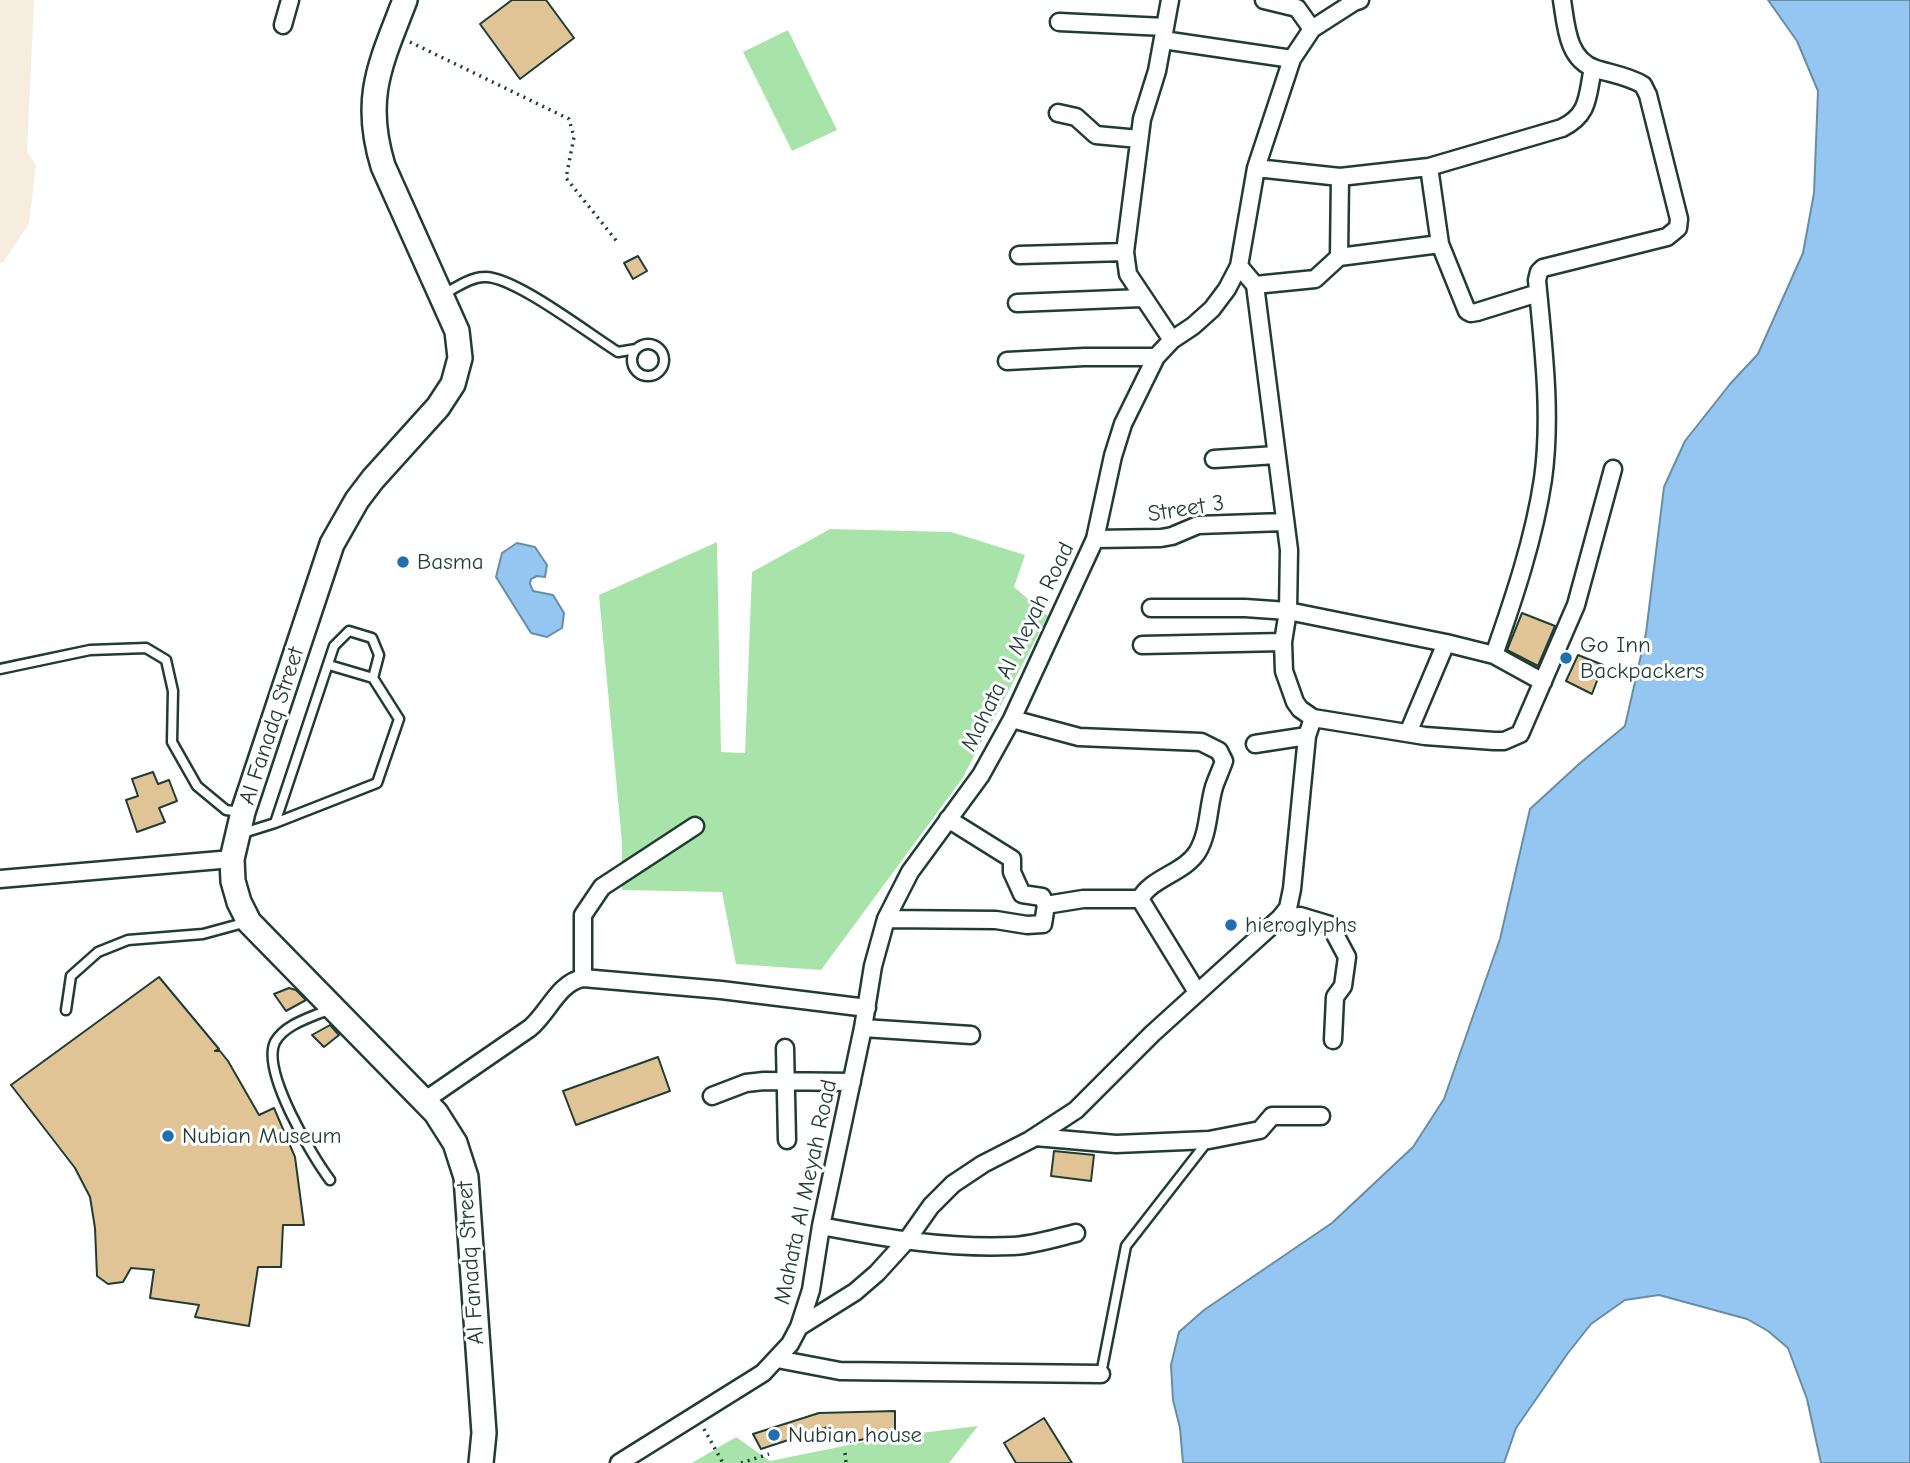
<!DOCTYPE html>
<style>
body{margin:0}
canvas{display:block;background:#fff}
</style>
<canvas width="1910" height="1463"></canvas>
<script>
const context = document.querySelector('canvas').getContext('2d');
context.lineJoin = 'round';
function fill(path, color) {
  context.fillStyle = color;
  context.fill(path, 'evenodd');
}
function strokePath(path, color, width, dash) {
  context.strokeStyle = color;
  context.lineWidth = width;
  context.lineCap = dash ? 'butt' : 'round';
  context.setLineDash(dash || []);
  context.stroke(path);
}
function drawText(font, color, halo, rows, align = 'center') {
  context.font = font + ' "Comic Neue",sans-serif';
  context.lineWidth = 6;
  context.setLineDash([]);
  context.textBaseline = 'middle';
  context.strokeStyle = halo;
  context.fillStyle = color;
  for (const [text, x, y, turn = 0] of rows) {
    context.save();
    context.translate(x, y);
    context.rotate((+turn || 0) * Math.PI / 180);
    context.textAlign = isNaN(turn) ? turn : align;
    if (halo) context.strokeText(text, 0, 0);
    context.fillText(text, 0, 0);
    context.restore();
  }
}
fill(new Path2D(`
 M0,0H34L27,152L36,165L29,224L4,261L0,263Z`), '#f6eddf');
fill(new Path2D(`
 M788,30L837,130L792,151L743,52Z
 M830,529L951,532L1025,555L1014,587L1048,616L962,779L821,970L736,964L722,892L622,890V843L599,595L717,542L721,752L745,753L752,572Z
 M978,1426L949,1463H692L736,1437L770,1461L888,1437Z`), '#a8e4aa');
const water = new Path2D(`
 M1768,0H1910V1463H1821L1807,1399L1788,1348L1768,1331L1747,1319L1659,1295L1625,1300L1591,1324L1568,1353L1516,1428L1504,1463H1183L1180,1428L1173,1400L1171,1365L1179,1332L1204,1310L1332,1223L1413,1147L1444,1099L1500,939L1530,809L1579,764L1625,726L1646,633L1664,487L1685,441L1730,384L1758,354L1803,253L1814,193L1818,91L1797,41Z
 M517,543L535,547L547,565L545,577L537,576L531,579L530,584L533,591L553,595L564,613L562,628L547,637L531,633L496,577L502,553Z`);
fill(water, '#95c6f1');
strokePath(water, '#668fa5', 2);
const building = new Path2D(`
 M512,0H546L574,38L520,79L480,24Z
 M638,256L647,271L633,279L624,263Z
 M1522,613L1555,626L1538,666L1507,650Z
 M1578,655L1603,665L1592,694L1566,681Z
 M153,772L158,784L169,780L177,801L159,808L165,822L137,832L126,800L138,796L132,779Z
 M159,977L219,1049L215,1051H220L228,1061L259,1115L274,1108L295,1157L304,1225H283L281,1267H258L249,1326L195,1317L199,1305L150,1298L154,1270L131,1268L123,1282L108,1284L97,1276L95,1228L90,1197L75,1168L11,1085Z
 M289,988L296,990L306,1000L286,1011L274,994Z
 M330,1025L339,1035L324,1047L312,1035Z
 M658,1057L670,1091L576,1125L563,1091Z
 M1054,1151L1094,1155L1091,1181L1051,1176Z
 M895,1411V1433L845,1443L826,1438L828,1427L761,1449L753,1434L819,1413Z
 M1044,1418L1072,1463H1016L1004,1443Z`);
fill(building, '#e1c495');
strokePath(building, '#1f3d34', 2);
const lane = new Path2D(`
 M444,294C455,288 471,277 484,277C513,275 590,335 618,352L636,349
 M632 360a16 16 0 1 1 32 0a16 16 0 1 1-32 0Z
 M329,665L373,678
 M0,669L90,650L146,648L166,660L173,691L172,742L197,786L226,810L241,812
 M240,834L275,823L334,646L349,631L372,638L379,655L373,678L399,719L377,783L275,823
 M66,1010L71,976L98,952L128,940L203,934L247,922
 M330,1180C312,1156 261,1071 275,1042C285,1024 312,1017 330,1009
 M1101,1374L1126,1246L1207,1142`);
const street = new Path2D(`
 M1170,0L1157,71L1142,119L1125,252L1128,274L1172,340
 M1264,0L1297,8L1312,29
 M1059,22L1165,27
 M283,25L290,0
 M1163,40L1292,59
 M1058,113L1076,117L1096,135L1139,139
 M1429,167L1440,244L1467,311L1471,313L1477,312L1538,293
 M1256,168L1340,177L1429,167L1562,128C1590,114 1587,96 1593,68
 M1019,255L1125,252
 M1339,257L1340,177
 M1239,266L1255,285L1289,550L1288,611L1283,642L1284,671L1295,702L1300,709L1313,718L1425,736L1494,741H1504L1520,734L1576,605L1613,469
 M1255,285L1315,279L1339,257L1440,244
 M1017,303L1142,298
 M1007,361L1084,357H1156
 M1214,459L1276,455
 M1095,539L1161,538L1172,536L1198,525L1284,522
 M1151,608H1245L1288,611L1446,643L1494,655
 M1142,645L1283,642
 M1543,682L1494,655C1514,598 1534,539 1543,479C1552,414 1543,345 1537,280L1539,272L1543,268L1667,237L1678,228L1679,219L1648,95L1643,85C1628,76 1612,74 1596,69C1567,60 1566,25 1562,0
 M1012,719L1079,737L1201,742L1219,751L1224,761C1221,770 1217,778 1214,787C1208,807 1209,832 1198,851C1185,873 1152,877 1140,899L1197,992
 M1408,733L1446,643
 M1255,744L1307,736
 M948,819L1012,859V872L1022,894L1042,897L1046,905L1083,899H1140
 M0,879L232,859
 M1280,918L1300,916L1330,925L1347,957L1343,986L1335,997L1333,1040
 M886,919L996,920L1027,925L1043,924L1046,905
 M583,978V915L602,887L695,826
 M863,1028L971,1035
 M785,1048L787,1140
 M712,1096L746,1083L764,1081L852,1082
 M424,1101L530,1028C549,1012 558,983 583,978L721,990L867,1008
 M1035,1137L1116,1144L1209,1140L1260,1130L1272,1116H1321
 M821,1226C884,1238 948,1249 1013,1246C1034,1245 1055,1238 1076,1233
 M799,1327L855,1292L877,1273L907,1240L931,1206L953,1184L983,1164L1030,1140L1076,1110L1152,1034L1280,918L1288,908L1292,889L1307,736L1313,718
 M777,1359L840,1371L1101,1374
 M619,1463L763,1373L790,1344L799,1327L811,1290L821,1226L863,1028L873,966L886,919L910,872L981,775L1012,719L1095,539L1113,456L1123,424L1156,357L1172,340L1193,326L1212,309L1227,289L1239,266L1256,168L1292,59L1312,29L1354,2L1360,0`);
const secondary = new Path2D(`
 M405,0C381,63 362,97 383,166L457,331L460,358L453,384L438,407L373,479L357,500L332,544L243,812L232,859L233,881L239,902L249,922L436,1113L455,1143L466,1177L484,1433L481,1463`);
strokePath(lane, '#1f3d34', 13);
strokePath(street, '#1f3d34', 21);
strokePath(secondary, '#1f3d34', 28);
strokePath(new Path2D(`
 M410,42L569,119L574,137L566,178L619,244
 M704,1429L723,1463
 M845,1453L846,1463
 M741,1463L769,1454`), '#1f3d34', 3.5, [2, 5]);
strokePath(lane, '#fff', 8);
strokePath(street, '#fff', 16);
strokePath(secondary, '#fff', 23);
for (const [x, y, r, color] of [
 [403,562,7,"#1f6fb2"],
 [1566,658,7,"#1f6fb2"],
 [1231,925,7,"#1f6fb2"],
 [168,1136,7,"#1f6fb2"],
 [774,1435,7,"#1f6fb2"]
]) {
  const dot = new Path2D();
  dot.arc(x, y, r, 0, 2 * Math.PI);
  context.fillStyle = color;
  context.fill(dot);
  strokePath(dot, '#fff', 2.5);
}
drawText('23px', '#1f3d34', '#fff', [
 ["Street 3",1186,509,-9],
 ["Mahata Al Meyah Road",1018,647,-64],
 ["Al Fanadq Street",272,726,-72],
 ["Mahata Al Meyah Road",806,1192,-78],
 ["Al Fanadq Street",471,1263,-94]
]);
drawText('23px', '#1f3d34', '#fff', [
 ["Basma",417,562],
 ["Go Inn",1580,645],
 ["Backpackers",1580,671],
 ["hieroglyphs",1245,925],
 ["Nubian Museum",182,1136],
 ["Nubian house",788,1435]
], 'left');
</script>
